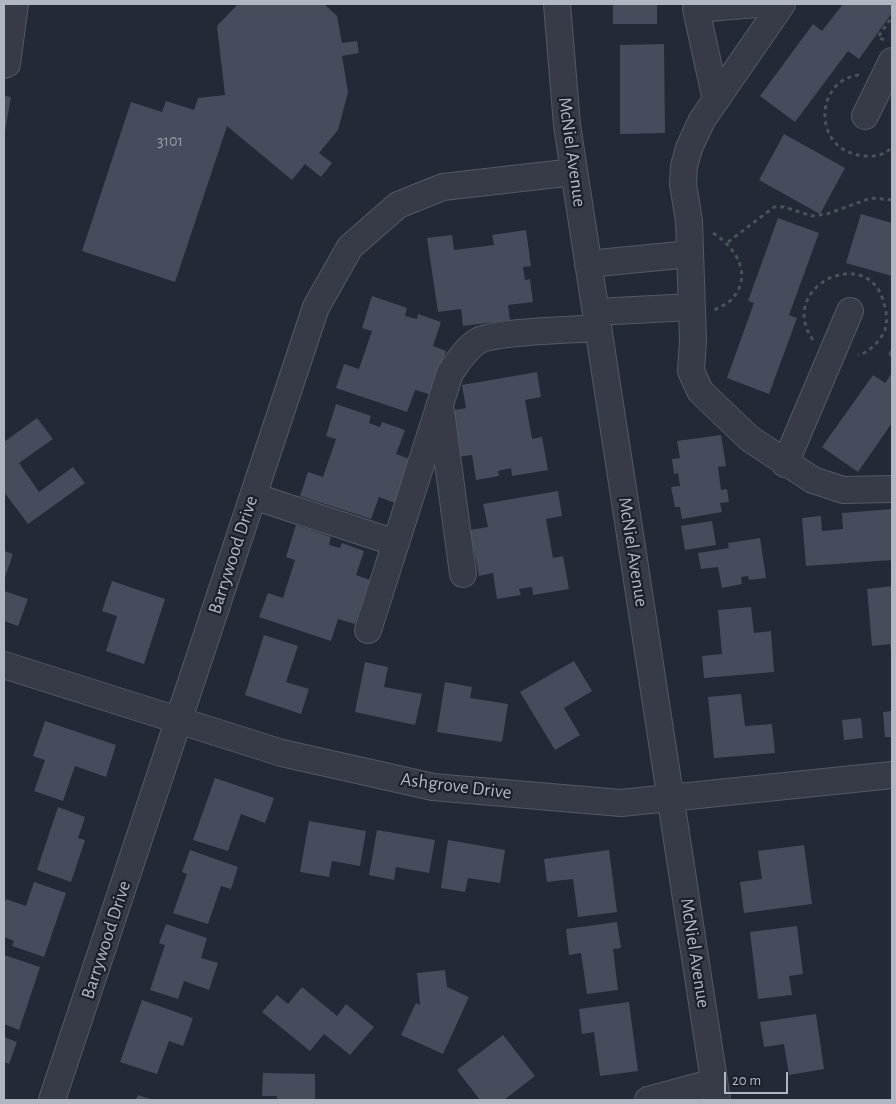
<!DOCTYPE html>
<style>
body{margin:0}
#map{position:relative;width:896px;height:1104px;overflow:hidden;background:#232936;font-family:"Alegreya Sans",sans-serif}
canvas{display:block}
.frame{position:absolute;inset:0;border:5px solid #b1b6c3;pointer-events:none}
.scale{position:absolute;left:724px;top:1072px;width:64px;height:22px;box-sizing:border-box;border:2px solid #b1b6c3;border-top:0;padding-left:6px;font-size:15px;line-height:18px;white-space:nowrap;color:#b1b6c3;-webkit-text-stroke:4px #1c202b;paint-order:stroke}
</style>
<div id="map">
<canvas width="896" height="1104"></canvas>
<div class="frame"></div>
<div class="scale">20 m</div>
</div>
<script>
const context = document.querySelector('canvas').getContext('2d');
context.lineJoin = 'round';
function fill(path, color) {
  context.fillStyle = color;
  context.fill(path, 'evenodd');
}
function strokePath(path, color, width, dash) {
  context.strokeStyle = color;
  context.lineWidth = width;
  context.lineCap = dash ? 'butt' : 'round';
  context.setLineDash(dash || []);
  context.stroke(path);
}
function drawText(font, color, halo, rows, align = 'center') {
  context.font = font + ' "Alegreya Sans",sans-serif';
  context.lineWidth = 4.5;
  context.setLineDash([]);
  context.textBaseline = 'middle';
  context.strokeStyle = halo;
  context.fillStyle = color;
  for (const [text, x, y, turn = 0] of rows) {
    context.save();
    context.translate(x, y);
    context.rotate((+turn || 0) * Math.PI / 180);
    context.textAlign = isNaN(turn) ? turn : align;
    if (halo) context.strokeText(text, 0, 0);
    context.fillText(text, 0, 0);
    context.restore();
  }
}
fill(new Path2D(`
 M238,4H324L337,16L342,43L357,41L359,53L342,56L348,92L338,130L319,153L332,163L321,177L305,164L292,180L227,126L175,282L82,251L131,102L162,112L166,101L194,110L198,98L225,95L217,26Z
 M613,4H657V24H613Z
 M843,4H892V13L859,59L848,51L795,122L760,96L813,24L822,31Z
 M664,44L665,133L620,134V45Z
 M4,96L11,97L5,131H4Z
 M784,134L845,168L820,214L759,180Z
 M861,214L892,223V276L846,263Z
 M778,218L819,233L789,315L797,318L769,394L727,378L754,303L748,301Z
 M526,230L531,266L523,267L525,280L530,279L533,302L508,305L510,320L463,326L461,309L438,312L427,238L452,235L454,250L494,245L492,235Z
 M372,296L407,308L405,316L417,319L418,314L441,322L433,346L446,351L432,395L415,390L407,412L336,388L344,364L359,369L372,331L362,328Z
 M892,348V358L888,354Z
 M537,372L541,397L525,400L532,439L542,437L548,470L512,476L511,468L498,471L499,476L476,480L472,455L457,457L449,411L466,408L462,385Z
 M892,373V423L858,472L822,447L873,375L885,383Z
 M336,404L371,416L369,423L380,427L382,422L405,430L396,454L410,459L395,503L379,497L371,519L300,496L308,472L323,477L336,439L326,436Z
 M37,418L53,439L19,463L39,492L73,467L85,483L28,524L4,492V442Z
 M721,435L726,466L718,467L721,490L727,489L729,502L720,503L722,512L682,519L680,507H675L671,487L680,486L678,473L674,474L672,459L680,458L677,441Z
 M558,491L562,516L546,519L553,558L563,556L569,589L533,595L532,587L519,589L521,595L497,599L493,573L479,576L470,530L488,527L483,504Z
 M892,509V560L806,566L802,518L821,516L822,531L843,529L842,513Z
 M712,521L716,545L685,550L681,526Z
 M296,525L331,537L329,545L340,548L342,543L364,551L356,575L370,580L355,624L338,619L331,641L259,617L268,593L283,598L295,560L286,557Z
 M760,538L766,578L749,580L748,576L741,577L742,584L722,588L718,567L701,569L698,553L729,548L728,543Z
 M4,551L13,554L4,580Z
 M112,581L165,599L144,664L106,651L117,616L102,611Z
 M892,586V651H891L890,644L872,646L867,589Z
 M4,591L28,599L18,626L4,621Z
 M751,607L754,633L771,631L774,672L704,678L702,656L722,654L718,610Z
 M264,635L298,646L286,682L309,689L301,714L245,695Z
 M574,661L592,691L564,708L580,735L555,750L520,692Z
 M365,662L388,667L384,687L422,694L415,725L355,712Z
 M445,682L472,687L470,698L508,704L502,742L437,732Z
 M741,694L745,726L772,724L775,753L714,758L708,697Z
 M892,711V737H885L883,712Z
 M861,718L863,738L844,740L842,720Z
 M45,721L116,745L106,777L75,766L63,801L34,791L45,760L33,756Z
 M215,778L274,798L265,823L241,814L228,851L193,840Z
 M58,807L85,817L78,838L85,840L71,882L37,870Z
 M309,821L366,831L360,866L332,861L329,877L300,872Z
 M377,830L435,840L429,873L396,867L394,880L369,875Z
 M448,840L505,850L500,883L468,878L465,892L441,888Z
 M804,845L812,904L744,913L740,882L762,879L758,851Z
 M190,850L238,867L231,889L221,886L208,924L173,913L187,874L182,872Z
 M609,850L617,912L578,917L573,879L547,882L544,859Z
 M34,882L66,893L44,957L12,946L14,941L4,937V906L6,899L26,906Z
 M617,922L621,948L613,949L618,990L587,994L581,953L569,955L566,929Z
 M166,924L207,938L201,958L218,963L209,990L184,981L178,999L150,990L165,945L159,943Z
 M797,926L803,974L789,976L792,995L758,999L750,932Z
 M4,955L40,967L19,1030L4,1024Z
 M445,970L447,987L469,997L443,1054L401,1035L416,1003L420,1005L417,973Z
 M302,987L337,1016L346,1004L374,1027L350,1055L324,1034L310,1051L262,1012L277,995L288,1004Z
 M142,1000L193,1018L183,1046L169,1041L157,1074L120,1062Z
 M629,1002L638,1071L600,1076L594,1032L582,1034L579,1009Z
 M816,1014L824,1069L789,1075L784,1044L764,1047L760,1022Z
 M503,1035L535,1076L504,1100H480L457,1070Z
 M4,1037L17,1042L9,1064L4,1062Z
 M263,1073L315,1074V1100H277V1096H262Z
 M138,1095L153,1100H136Z`), '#474c5c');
const minor = new Path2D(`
 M557,4L567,125L717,1100
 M782,4L702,120L689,148L684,166L683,184L689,221L693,340L691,371L700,391L750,439L813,480L843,490L892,489
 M4,65L7,64L15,4
 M716,100L696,9L757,4
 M865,116L892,61
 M588,264L690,254
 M596,312L691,307
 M441,411L463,574
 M785,464L850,311
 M253,496L396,543
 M368,630L450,373C458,362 466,348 478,341C496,331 574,330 598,328
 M4,665L282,753L433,787L621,803L892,775
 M52,1100L316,307L350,247L398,205L443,187L574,172
 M648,1100L714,1082`);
strokePath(minor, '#545964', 28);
strokePath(new Path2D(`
 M884,40L878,37L892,17
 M859,75C814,80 811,152 865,156C875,157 885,155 892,147
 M713,233C736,247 754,276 731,300C727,304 720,307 714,310
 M728,242L774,207H784L812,216L827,214L871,198L892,200
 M813,340C776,287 866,244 883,300C886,309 888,320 885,330C881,340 869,353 858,355`), '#475459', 3, [4, 4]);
strokePath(minor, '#373b47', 26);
drawText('16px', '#969ca9', null, [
 ["3101",170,141]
]);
drawText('19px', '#b1b6c3', '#1c202b', [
 ["McNiel Avenue",572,152,82],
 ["McNiel Avenue",633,552,81],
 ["Barrywood Drive",233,555,-72],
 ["Ashgrove Drive",456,786,7],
 ["Barrywood Drive",106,940,-72],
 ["McNiel Avenue",695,953,81]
]);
</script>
